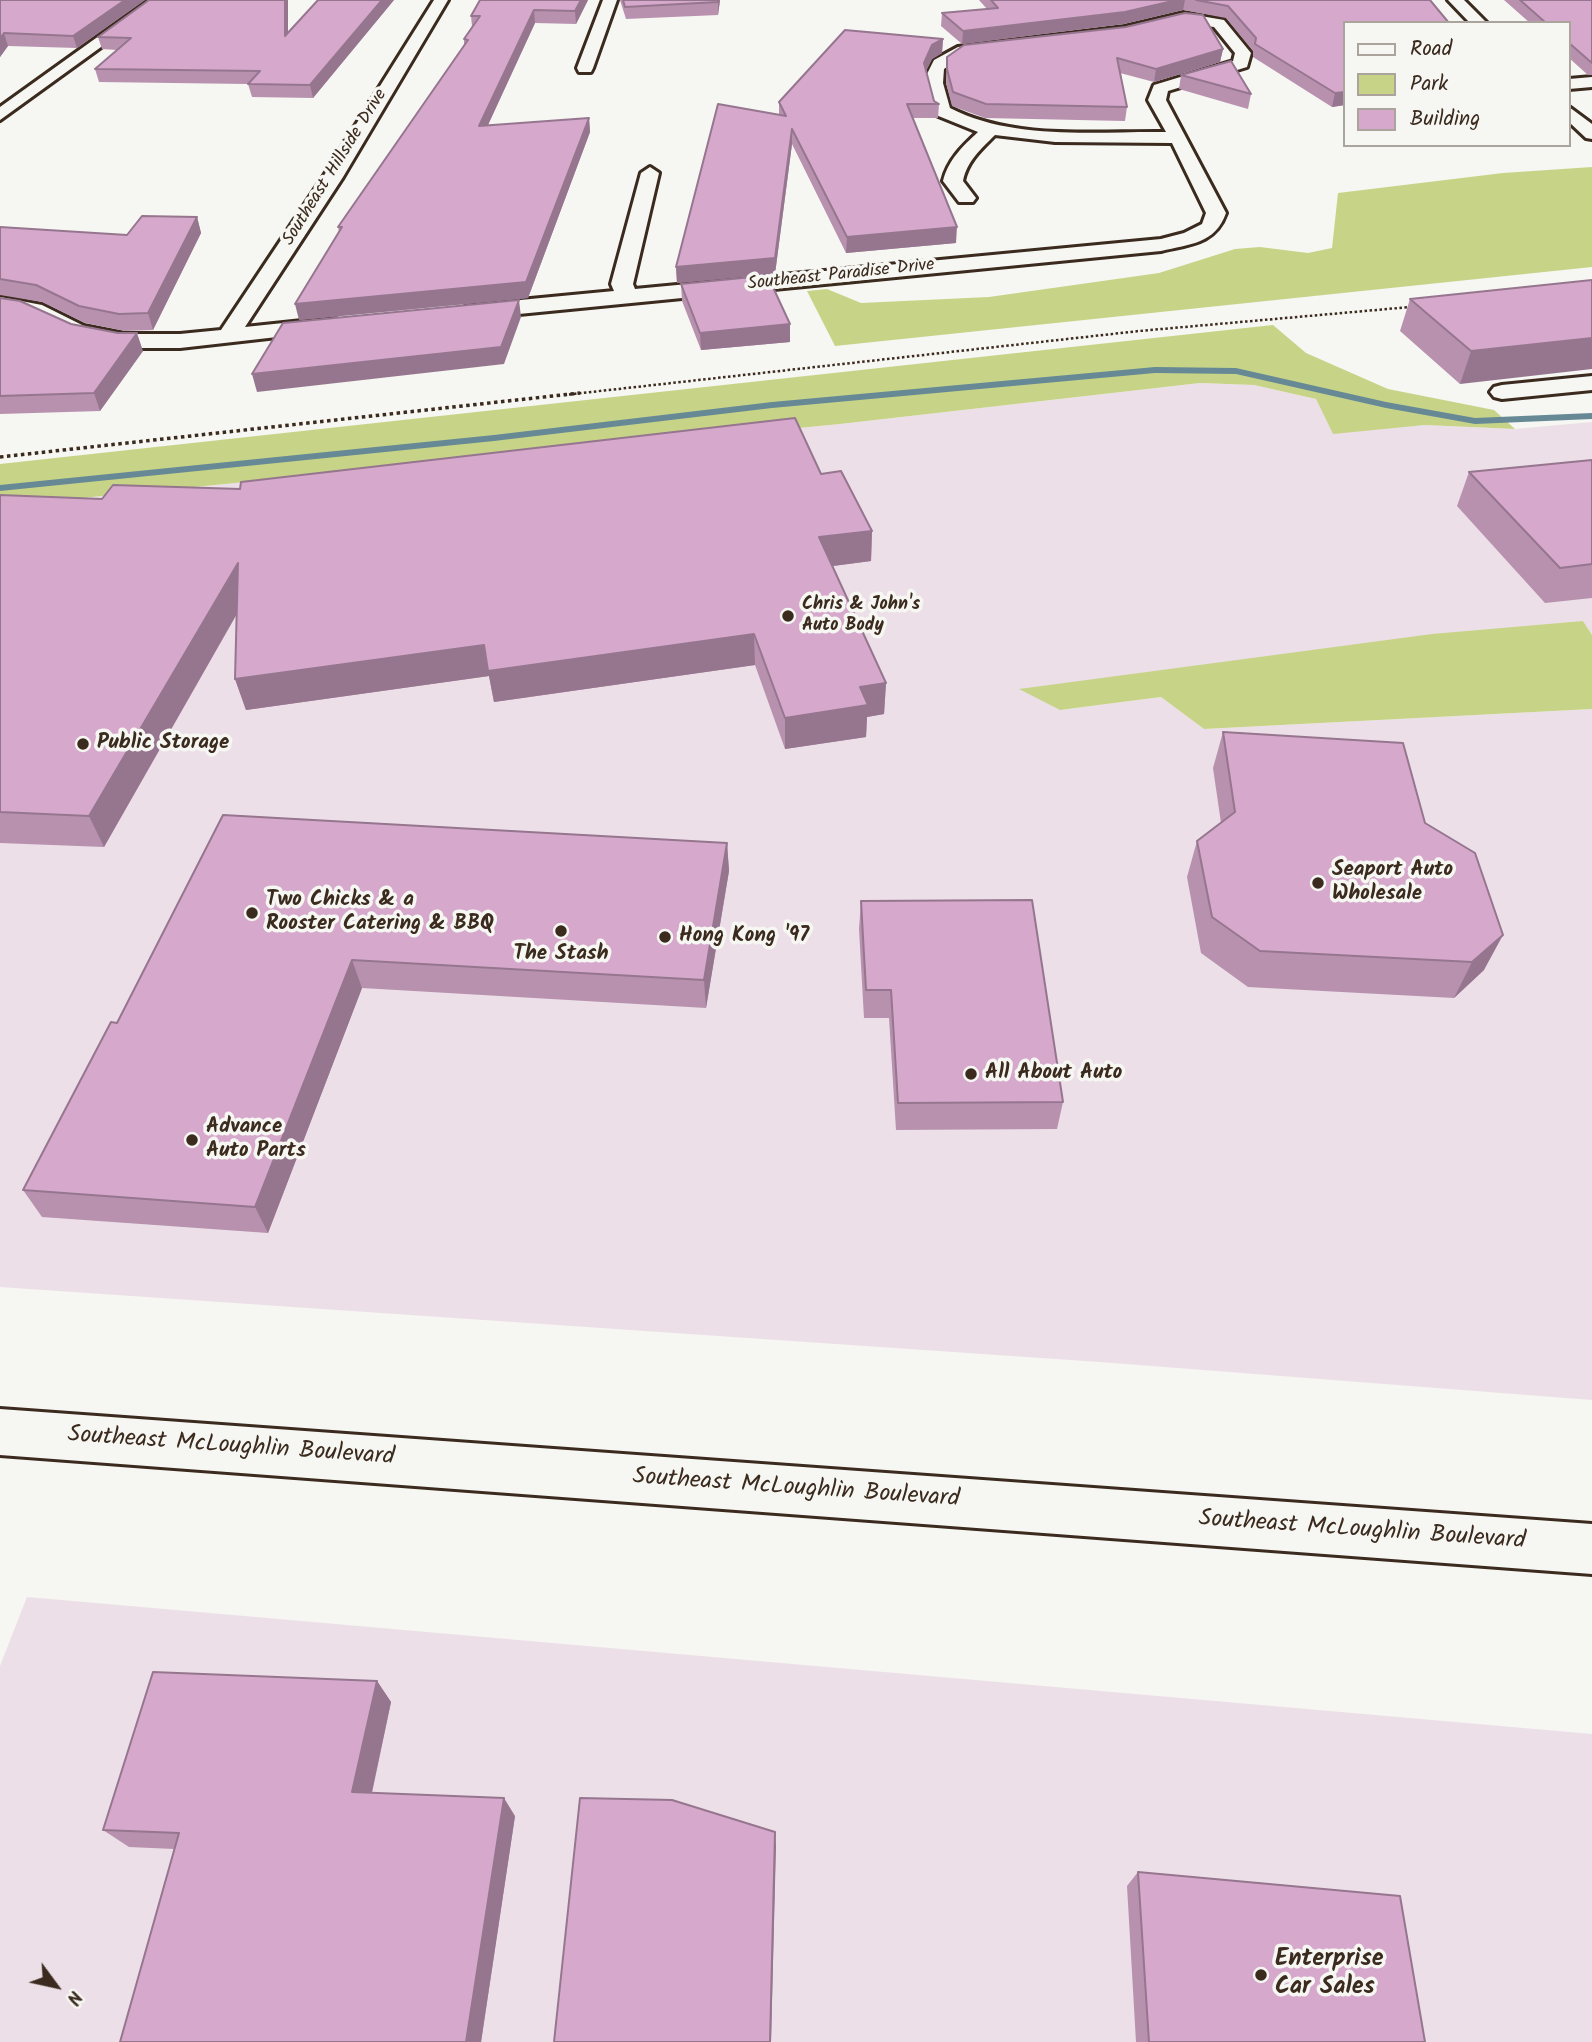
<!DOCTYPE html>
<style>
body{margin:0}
#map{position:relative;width:1592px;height:2042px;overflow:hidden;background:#f6f6f2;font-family:Kalam,sans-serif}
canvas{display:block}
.legend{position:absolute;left:1343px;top:21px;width:228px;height:126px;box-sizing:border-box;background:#f6f6f2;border:2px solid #aba49d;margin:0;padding:9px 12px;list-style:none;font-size:21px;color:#3b2a1e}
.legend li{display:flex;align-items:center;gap:14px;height:35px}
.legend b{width:35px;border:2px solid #aba49d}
.north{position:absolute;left:21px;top:1951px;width:70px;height:70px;-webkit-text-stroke:5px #f6f6f2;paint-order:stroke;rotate:123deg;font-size:19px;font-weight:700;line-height:28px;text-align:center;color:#3b2a1e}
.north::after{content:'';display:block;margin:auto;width:24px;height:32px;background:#3b2a1e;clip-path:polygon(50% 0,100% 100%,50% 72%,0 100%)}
</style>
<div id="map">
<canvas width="1592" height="2042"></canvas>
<ul class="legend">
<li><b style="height:9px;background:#f6f6f2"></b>Road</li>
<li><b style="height:19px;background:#c7d488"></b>Park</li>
<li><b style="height:19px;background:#d6a9cc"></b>Building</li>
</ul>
<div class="north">N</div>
</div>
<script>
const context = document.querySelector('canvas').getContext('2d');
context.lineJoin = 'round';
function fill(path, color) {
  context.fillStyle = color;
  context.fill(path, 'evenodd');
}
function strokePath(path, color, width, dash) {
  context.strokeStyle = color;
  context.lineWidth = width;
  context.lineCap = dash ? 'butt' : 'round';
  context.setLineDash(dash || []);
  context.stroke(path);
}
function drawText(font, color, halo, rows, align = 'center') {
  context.font = font + ' Kalam,sans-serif';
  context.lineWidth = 7;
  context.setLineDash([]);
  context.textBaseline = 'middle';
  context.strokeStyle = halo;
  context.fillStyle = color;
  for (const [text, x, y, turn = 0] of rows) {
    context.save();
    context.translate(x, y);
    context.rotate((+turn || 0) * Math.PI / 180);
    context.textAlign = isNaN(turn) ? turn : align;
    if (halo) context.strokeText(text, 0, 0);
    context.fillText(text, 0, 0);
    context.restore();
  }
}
fill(new Path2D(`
 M1200,383L1254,385L1316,399L1333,433L1425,425L1515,429L1592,422V635L1583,621L1060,710L1161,697L1204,729L1592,709V1400L1100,1362L0,1287V506L840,424Z
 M27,1597L1592,1734V2042H0V1666Z`), '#ecdfe7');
fill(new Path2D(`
 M1592,167V267L835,346L807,291L827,289L861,303L989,297L1159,273L1235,249L1260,247L1308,253L1332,248L1338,193L1503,173Z
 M1273,325L1306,353L1388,389L1494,410L1515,429L1425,425L1333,434L1316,399L1254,385L1200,383L840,424L0,506V464Z
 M1583,621L1592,635V709L1204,729L1161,697L1060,710L1019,689L1432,634Z`), '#c7d488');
fill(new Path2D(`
 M1155,367L1236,368L1386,402L1475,418L1592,413V419L1475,424L1386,408L1236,374L1155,373L772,408L494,441L0,491V485L494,435L772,402Z`), '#668995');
const minor = new Path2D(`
 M149,0H166L0,120V107Z
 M434,0H448L343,177L245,327L331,318L339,320L342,325L339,330L180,348H125L70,337L28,316L0,311V297L42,305L84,326L125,334H180L221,330L323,177Z
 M603,0H617L593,68L591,72H579L577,68Z
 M1448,0H1464L1487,23H1470Z
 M1183,13L1224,20L1251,53L1247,67L1168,91L1166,100L1226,213C1215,244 1190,244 1161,251L468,319L457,312L468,305L614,291L611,284L641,173L650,167L659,173L633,284L635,289L1161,239L1184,233L1202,224L1206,213L1172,143L1055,142L995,135C981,149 967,161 963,181L976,198L973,202H959L943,181C948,160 963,146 978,132L936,115L926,76L934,60L958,47L1124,27ZM1183,23L1214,27L1235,53L1233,61L1154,85L1148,100L1166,132C1096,131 1014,141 950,108L943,83L944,69L962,56L1124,37Z
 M1592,77V87L1569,89V79Z
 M1569,107L1592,124V139L1586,138L1569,122Z
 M1592,376V390L1502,399L1494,397L1490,392L1494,387L1502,385Z`);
const major = new Path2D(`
 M0,1409L1592,1524V1574L0,1455Z`);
strokePath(minor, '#3b2a1e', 6);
strokePath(major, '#3b2a1e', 6);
strokePath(new Path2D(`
 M564,395L1139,331L1410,307`), '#3b2a1e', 2.5, [2.5, 2.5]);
strokePath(new Path2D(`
 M0,457L580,393`), '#3b2a1e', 3.5, [3.5, 3.5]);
fill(minor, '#f6f6f2');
fill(major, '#f6f6f2');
fill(new Path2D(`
 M0,0H145L77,48L8,46L0,57Z
 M318,0H394L313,98L252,97L248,84L99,82L95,69L117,50L102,49L98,37L288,33Z
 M588,0L576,24L535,23L488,125L589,118L590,132L528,298L299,320L339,232L338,227L464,45V39L472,26L471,16Z
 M620,0H720L718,15L626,19Z
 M979,0H1430L1345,105L1332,107L1253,57V51L1226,18L1183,10L1124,24L962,44L941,26L942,13L987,9Z
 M1504,0H1592V75H1588L1569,58V23H1530Z
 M1126,27L1223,49L1220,62L1154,82L1120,73L1127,107L1125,121L985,118L952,106L946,83L947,57Z
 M943,39L942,53L932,59L926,71L934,101L939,104L938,118H913L956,243L846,253L792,144L775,274L677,283L676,267L779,115V102Z
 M1181,75L1251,94L1248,109L1179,89Z
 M197,217L201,233L153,330L125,331L85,323L42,302L0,295V227L127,235Z
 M773,275V286L790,324V342L701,350L682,301L681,284Z
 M1592,280L1460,384L1400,331L1410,299Z
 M0,298L71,324L143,351L100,411L0,414Z
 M1592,460V598L1545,603L1457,506L1469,472Z
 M821,474L872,531L871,561L832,566L886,683L884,714L867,717L866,737L785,749L755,665L494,702L489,676L246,710L235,679L237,614L104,847L0,843V495L102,499L240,489Z
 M1223,732L1425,823L1484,970L1454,998L1248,987L1201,953L1187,877L1197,841L1221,823L1213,768Z
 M727,843L729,871L706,1008L362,988L268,1233L42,1217L23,1190L117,1023Z
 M861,901L1063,1102L1057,1129L896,1130L889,1018H864L859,929Z
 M377,1681L391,1702L372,1793L515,1816L481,2042H120L174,1849L129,1847L103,1830Z
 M1138,1872L1425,2042H1136L1127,1886Z`), '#b891af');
fill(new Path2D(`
 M125,0H145L77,48L73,36Z
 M285,0H288V49L285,36Z
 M382,0H394L313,98L310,85Z
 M581,0H588L576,24L575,11Z
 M718,0H720L718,15Z
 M1177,0H1185L1183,10L1124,24L962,44L963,31Z
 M534,10L535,23L481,140L479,126Z
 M4,33L8,46L0,57V38Z
 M943,39L942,53L932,59L923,77L924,63L932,45Z
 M1223,49L1220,62L1154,82L1156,69Z
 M1345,92V105L1332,107L1335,93Z
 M589,118L590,132L528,298L299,320L295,304Z
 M792,129V144L775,274L677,283L676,267Z
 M197,217L201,233L153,330L148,313Z
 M957,227L956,243L846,253L847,237Z
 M519,300L521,317L504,364L257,392L252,374Z
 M790,324V342L701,350L700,333Z
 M137,333L143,351L100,411L94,393Z
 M1592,338V369L1460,384L1471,351Z
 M872,531L871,561L818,568L819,537Z
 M238,563L248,594L104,847L89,816Z
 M754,634L755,665L494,702L489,676L246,710L235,679L484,645Z
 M886,683L884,714L867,717L866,737L785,749V718L860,687Z
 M727,843L729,871L706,1008L704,980Z
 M1503,935L1484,970L1454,998L1472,962Z
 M352,960L362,988L268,1233L255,1207Z
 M377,1681L391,1702L368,1810L352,1792Z
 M504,1798L515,1816L481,2042H466Z
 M775,1832L776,1846L771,2042H770Z`), '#96768f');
const building = new Path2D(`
 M0,0H125L73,36L4,33L0,38Z
 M149,0H285V36L318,0H382L310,85L248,84L260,71L95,69L131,38L98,37Z
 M480,0H581L575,11L534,10L479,126L589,118L526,282L295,304L342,227H338L468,40L464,39L480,16H471Z
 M623,0H718V2L625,7Z
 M991,0H1177L1125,12L963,31L942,13L998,8Z
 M1196,0H1430L1449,23H1345V92L1335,93L1255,44L1256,38L1228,6Z
 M1520,0H1592V63L1569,43V23H1546Z
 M1185,13L1203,15L1223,49L1156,69L1117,58L1127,107L986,104L953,92L947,69V57L964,45L1126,27Z
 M845,30L943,39L932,45L924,63L934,101L939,104H907L957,227L847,237L792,129L775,258L676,267L718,104L786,116L779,102Z
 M1231,61L1251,94L1181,75Z
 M142,216L197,217L148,313L119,314L79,306L36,285L0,279V227L127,235Z
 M773,275L771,283L790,324L700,333L681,284Z
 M1592,280V338L1471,351L1410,299Z
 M0,298L20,301L71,324L118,333H137L94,393L0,396Z
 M519,300L501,347L252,374L283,323Z
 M795,418L821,474L841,471L872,531L819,537L886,683L860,687L868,705L785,718L754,634L488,671L484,645L235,679L238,563L89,816L0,812V495L102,499L113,485L240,489L241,482Z
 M1592,460V564L1560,568L1469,472Z
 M1223,732L1403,743L1425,823L1475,853L1503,935L1472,962L1260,951L1212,917L1197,841L1235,812Z
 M223,815L727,843L704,980L352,960L255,1207L23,1190L111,1022L117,1023Z
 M1032,900L1063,1102L898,1103L891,990H866L861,901Z
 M153,1672L377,1681L352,1792L504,1798L466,2042H120L179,1833L103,1830Z
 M580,1798L672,1800L775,1832L770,2042H554Z
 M1138,1872L1400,1896L1425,2042H1149Z`);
fill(building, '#d6a9cc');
strokePath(building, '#96768f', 2);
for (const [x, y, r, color] of [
 [788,616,7,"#3b2a1e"],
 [83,744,7,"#3b2a1e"],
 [1318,883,7,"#3b2a1e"],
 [252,913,7,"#3b2a1e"],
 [561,931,7,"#3b2a1e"],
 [665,937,7,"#3b2a1e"],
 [971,1074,7,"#3b2a1e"],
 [192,1140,7,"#3b2a1e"],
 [1261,1975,7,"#3b2a1e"]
]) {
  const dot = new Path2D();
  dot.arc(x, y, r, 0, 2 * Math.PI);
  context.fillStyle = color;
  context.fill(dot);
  strokePath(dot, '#f6f6f2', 2.5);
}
drawText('18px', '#3b2a1e', '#f6f6f2', [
 ["Southeast Hillside Drive",336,168,-58],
 ["Southeast Paradise Drive",841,276,-6]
]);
drawText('bold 18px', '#3b2a1e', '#f6f6f2', [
 ["Chris & John's",802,606],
 ["Auto Body",802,627]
], 'left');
drawText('bold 21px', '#3b2a1e', '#f6f6f2', [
 ["Public Storage",97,744],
 ["Seaport Auto",1332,871],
 ["Wholesale",1332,895],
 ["Two Chicks & a",266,901],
 ["Rooster Catering & BBQ",266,925],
 ["Hong Kong '97",679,937],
 ["The Stash",561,955,"center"],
 ["All About Auto",985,1074],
 ["Advance",206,1128],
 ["Auto Parts",206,1152]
], 'left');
drawText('24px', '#3b2a1e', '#f6f6f2', [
 ["Southeast McLoughlin Boulevard",231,1448,4],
 ["Southeast McLoughlin Boulevard",796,1490,4],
 ["Southeast McLoughlin Boulevard",1362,1532,4]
]);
drawText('bold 24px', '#3b2a1e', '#f6f6f2', [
 ["Enterprise",1275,1961],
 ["Car Sales",1275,1989]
], 'left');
</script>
